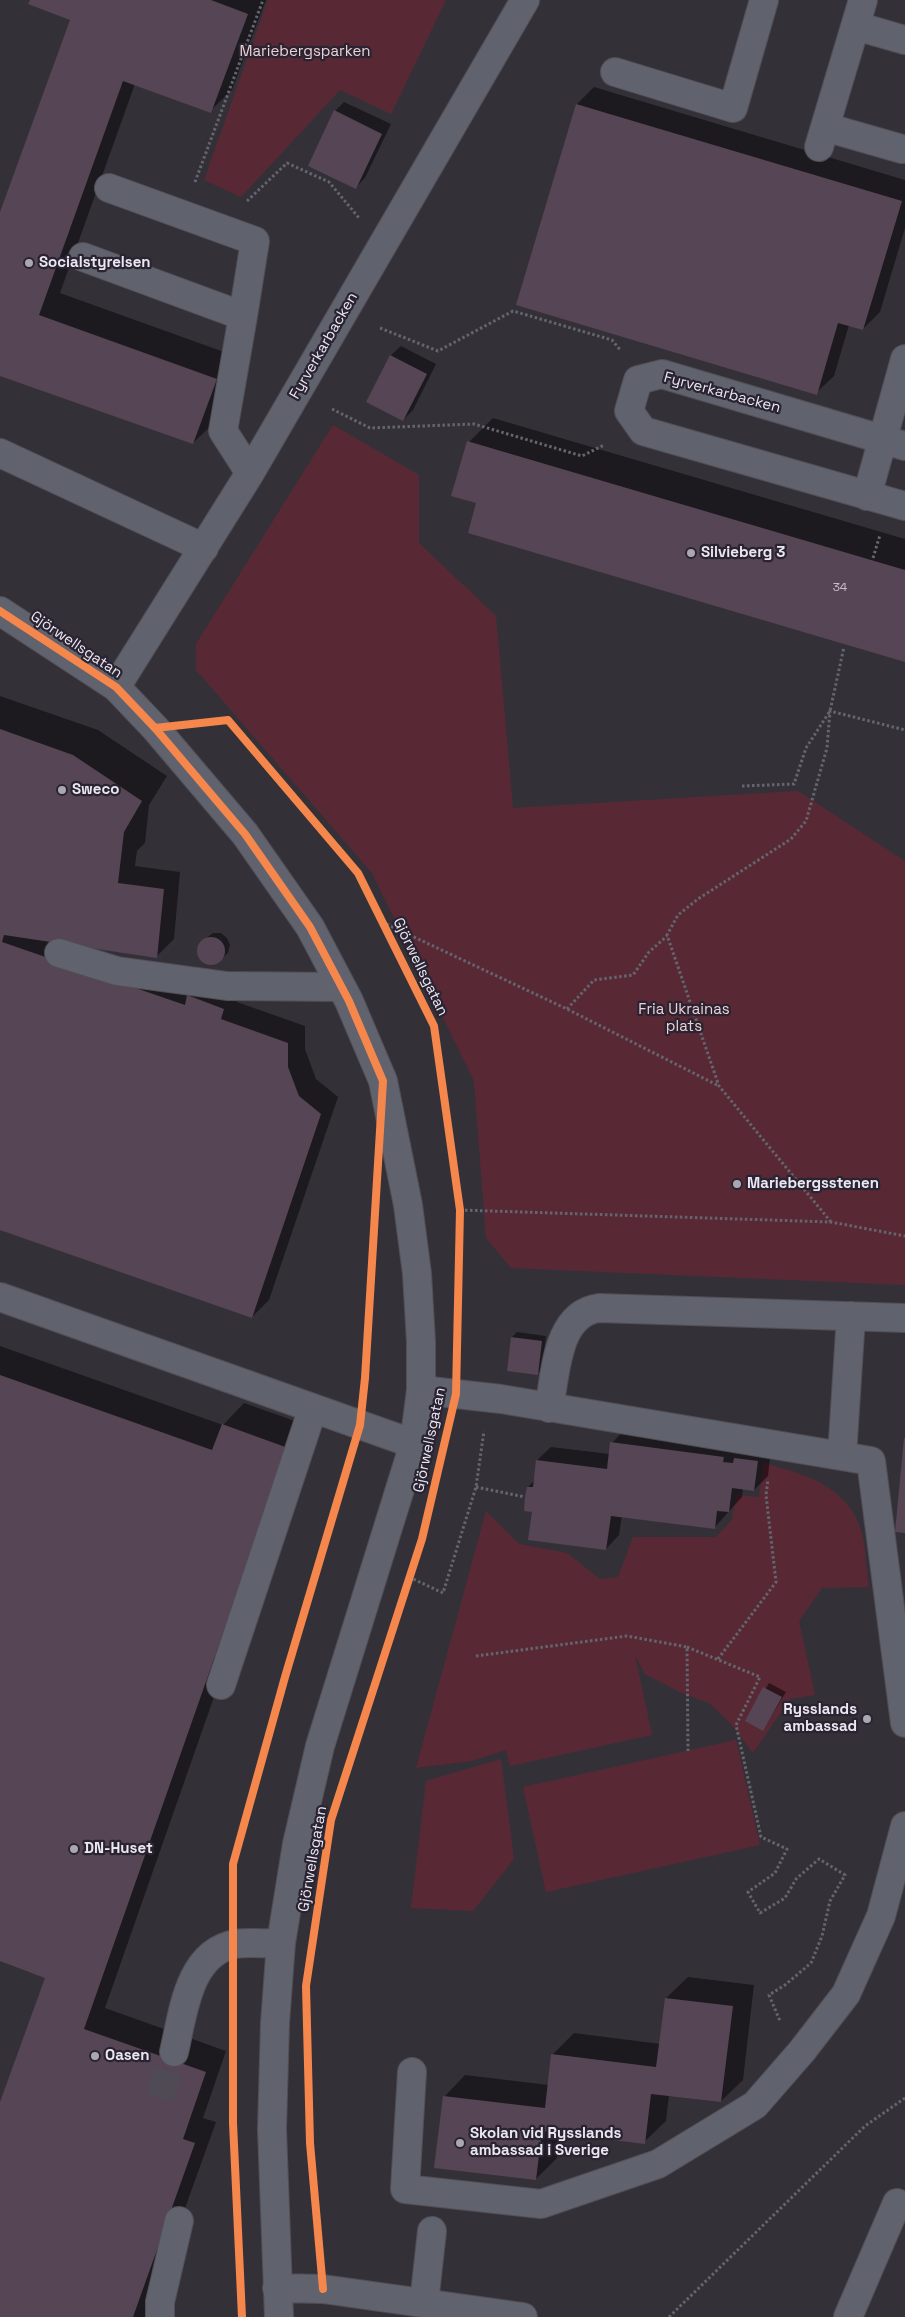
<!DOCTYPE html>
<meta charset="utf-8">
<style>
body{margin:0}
canvas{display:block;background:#343038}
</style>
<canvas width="905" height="2317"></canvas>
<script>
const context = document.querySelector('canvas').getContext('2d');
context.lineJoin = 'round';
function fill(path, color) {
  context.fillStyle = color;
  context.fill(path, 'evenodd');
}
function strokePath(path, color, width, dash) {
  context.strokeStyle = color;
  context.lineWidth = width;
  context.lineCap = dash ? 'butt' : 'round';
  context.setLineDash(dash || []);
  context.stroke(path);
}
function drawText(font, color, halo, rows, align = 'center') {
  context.font = font + ' "Space Grotesk",sans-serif';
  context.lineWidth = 4.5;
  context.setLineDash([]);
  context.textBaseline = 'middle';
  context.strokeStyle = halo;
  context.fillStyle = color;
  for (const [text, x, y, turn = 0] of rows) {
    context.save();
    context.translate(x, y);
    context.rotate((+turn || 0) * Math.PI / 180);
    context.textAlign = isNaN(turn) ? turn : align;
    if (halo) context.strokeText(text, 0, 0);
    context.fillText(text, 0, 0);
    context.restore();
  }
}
fill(new Path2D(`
 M268,0H446L391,114L340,90L241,197L204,180Z
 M333,425L419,475V543L496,616L513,808L798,791L905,861V1285L511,1268L486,1238L474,1081L372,873L196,670V644Z
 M763,1463C804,1474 848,1485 862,1533C866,1550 866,1569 869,1587L822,1588L799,1621L815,1695L790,1699L753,1753L731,1724L709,1703L682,1693L645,1674L635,1655L652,1735L510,1766L506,1750L472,1761L416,1768L486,1511L519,1544L567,1553L600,1579L618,1577L633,1537H716L732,1520L736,1495L759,1497Z
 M736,1740L760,1845L546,1892L523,1787Z
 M501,1759L514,1859L473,1911L411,1908L426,1781Z`), '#582934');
fill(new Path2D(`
 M31,0H266L232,90L210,111L135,84L60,293L238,357L215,422L193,443L0,374V218L72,19Z
 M594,87L905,180V228L880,312L863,329L849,325L834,376L816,393L518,304L577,104Z
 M344,102L391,124L365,178L355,188L335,111Z
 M401,346L436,364L413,410L403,420L367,402L391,355Z
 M493,418L905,539V661L478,502L469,442Z
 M0,696L98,730L167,776L149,805L145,843L137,851L135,866L180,872L174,939L157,956L81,946L198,987L240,992L237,1002L305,1026V1049L316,1079L338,1097L269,1300L252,1317L0,1228Z
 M213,933H221L227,938L230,945L228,953L217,963L207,964L200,958L198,949L201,942Z
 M517,1332L546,1336L542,1369L537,1374L508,1370L512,1337Z
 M0,1346L223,1425L244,1403L309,1426L105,2008L226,2051L203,2118L216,2122L146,2317H0V2106L46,1977L0,1960Z
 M625,1429L771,1448L768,1476L754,1490L743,1489L742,1497L714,1528L622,1516L619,1535L606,1549L533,1511L528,1487L535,1480L537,1460L551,1447L610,1454L612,1443Z
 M769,1683L786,1692L763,1730L746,1721Z
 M688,1977L754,1985L743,2080L721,2101L669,2095L666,2121L644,2142L560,2132L557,2158L536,2179L444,2097L465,2075L549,2085L552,2055L574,2033L661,2044L666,1998Z`), '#0007');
fill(new Path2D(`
 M30,0H211L248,14L211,113L123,81L39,315L217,379L193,444L0,376V212L70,20L28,4Z
 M576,104L902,201L863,330L838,323L817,395L516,305Z
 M334,110L382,134L356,189L308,166Z
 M390,355L427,374L403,421L366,402Z
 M467,441L905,570V662L468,533L476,503L451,496Z
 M0,729L73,755L142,801L124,832L118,883L164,889L157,958L4,935L2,942L185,1005L187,995L224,1009L221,1019L288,1043V1067L299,1096L321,1114L252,1318L0,1230Z
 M197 951a14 14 0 1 1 28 0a14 14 0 1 1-28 0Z
 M511,1337L542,1341L538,1375L507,1371Z
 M0,1375L212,1450L222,1424L288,1448L84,2029L206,2072L183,2139L195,2143L133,2317H0V2102L45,1978L0,1961Z
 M904,1438H905V1533L895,1532Z
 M610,1442L724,1457L723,1462L733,1463L734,1458L758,1461L754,1491L732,1488L729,1512L717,1511L715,1529L611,1516L606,1550L528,1540L532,1512L524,1511L525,1497L527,1487H533L536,1460L607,1469Z
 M763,1687L782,1697L763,1731L745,1721Z
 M665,1998L733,2006L721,2102L651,2094L645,2144L542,2131L536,2180L434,2168L443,2096L545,2108L551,2054L656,2067Z`), '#564554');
strokePath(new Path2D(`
 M159,2097L174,2052`), '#4f4b54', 28, [28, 14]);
const minor = new Path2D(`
 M856,26L905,40
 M615,72L733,108L764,0
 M825,127L902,149
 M819,147L863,0
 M109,188L255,241L243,316
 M83,257L243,316L223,431L250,473
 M905,446L662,374L638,380L629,411L643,431L905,506
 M0,453L204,548
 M867,496L905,359
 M0,611L116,687L155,728L245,834L310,927L349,1001L383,1081L408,1205L417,1274L421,1342V1390L414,1444L320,1746L297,1844L281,1943L275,2023L272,2129L279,2317
 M116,687L250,473L525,0
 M59,953L117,971L227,986L341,987
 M0,1297L414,1444
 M421,1390L501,1399L871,1461L905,1723
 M549,1408C556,1373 556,1314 599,1308L905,1318
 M842,1456L851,1316
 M221,1685L313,1408
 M174,2052C183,2014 188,1953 235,1944C249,1942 266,1944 281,1943
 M412,2072L405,2189L541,2204L658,2164L755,2105L802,2051L846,1994L881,1916L905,1826
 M277,2288L323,2289L523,2317
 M424,2303L432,2231
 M160,2317V2302L179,2221
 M848,2317L897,2203`);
strokePath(minor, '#514e55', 30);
strokePath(new Path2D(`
 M195,182L263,0
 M247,201L287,163L329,182L359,218
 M380,328L438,351L513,311L612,340L621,351
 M332,409L370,428L474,424L582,456L604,445
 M873,558L880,535
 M742,786L794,784L806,748L830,711L844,647
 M382,922L567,1009L719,1086
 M567,1009L594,980L633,975L649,952L667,936
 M460,1210L831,1222L905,1236
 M831,1222L719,1086L667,935L678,915L698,899L791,839L806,821L827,748L830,711L905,730
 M476,1487L525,1497
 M409,1577L443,1593L476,1487L484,1431
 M687,1647L760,1677L736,1725L761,1837L787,1849L775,1873L748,1892L760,1913L785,1898L796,1879L819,1859L845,1875L830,1901L822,1936L811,1963L785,1985L769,1995L780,2021
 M476,1656L627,1636L687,1647L688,1751
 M718,1659L776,1582L766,1495L768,1479
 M669,2317L865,2126L905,2098`), '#64656e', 3, [2.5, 2.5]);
strokePath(minor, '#60626e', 28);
strokePath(new Path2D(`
 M0,611L116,687L155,728L245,834L310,927L349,1001L383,1081L365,1378L360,1425L285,1677L233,1864V2123L242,2317
 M155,728L228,720L358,873L434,1026L460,1210L456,1394L422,1539L331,1820L306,1986L310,2143L323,2289`), '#f5874c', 8);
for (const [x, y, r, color] of [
 [29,263,5,"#aba7b0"],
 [691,553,5,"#aba7b0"],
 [62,790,5,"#aba7b0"],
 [737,1184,5,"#aba7b0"],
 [867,1719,5,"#aba7b0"],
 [74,1849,5,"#aba7b0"],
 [95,2056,5,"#aba7b0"],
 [460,2143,5,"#aba7b0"]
]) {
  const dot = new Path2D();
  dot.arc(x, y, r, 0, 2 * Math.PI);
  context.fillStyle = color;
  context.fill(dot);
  strokePath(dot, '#292332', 2);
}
drawText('12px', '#c6beca', null, [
 ["34",840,588]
]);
drawText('15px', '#edd1d4', '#292332', [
 ["Mariebergsparken",305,52],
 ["Fria Ukrainas",684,1010],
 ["plats",684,1027]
]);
drawText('bold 15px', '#ebe7f1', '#292332', [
 ["Socialstyrelsen",39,263],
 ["Silvieberg 3",701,553],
 ["Sweco",72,790],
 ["Mariebergsstenen",747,1184],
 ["Rysslands",857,1710,"right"],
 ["ambassad",857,1727,"right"],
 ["DN-Huset",84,1849],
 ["Oasen",105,2056],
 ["Skolan vid Rysslands",470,2134],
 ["ambassad i Sverige",470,2151]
], 'left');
drawText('15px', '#ebe7f1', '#292332', [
 ["Fyrverkarbacken",324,346,-60],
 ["Fyrverkarbacken",722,393,15],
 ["Gjörwellsgatan",76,645,34],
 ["Gjörwellsgatan",420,967,64],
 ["Gjörwellsgatan",430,1440,-78],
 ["Gjörwellsgatan",313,1859,-80]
]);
</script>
